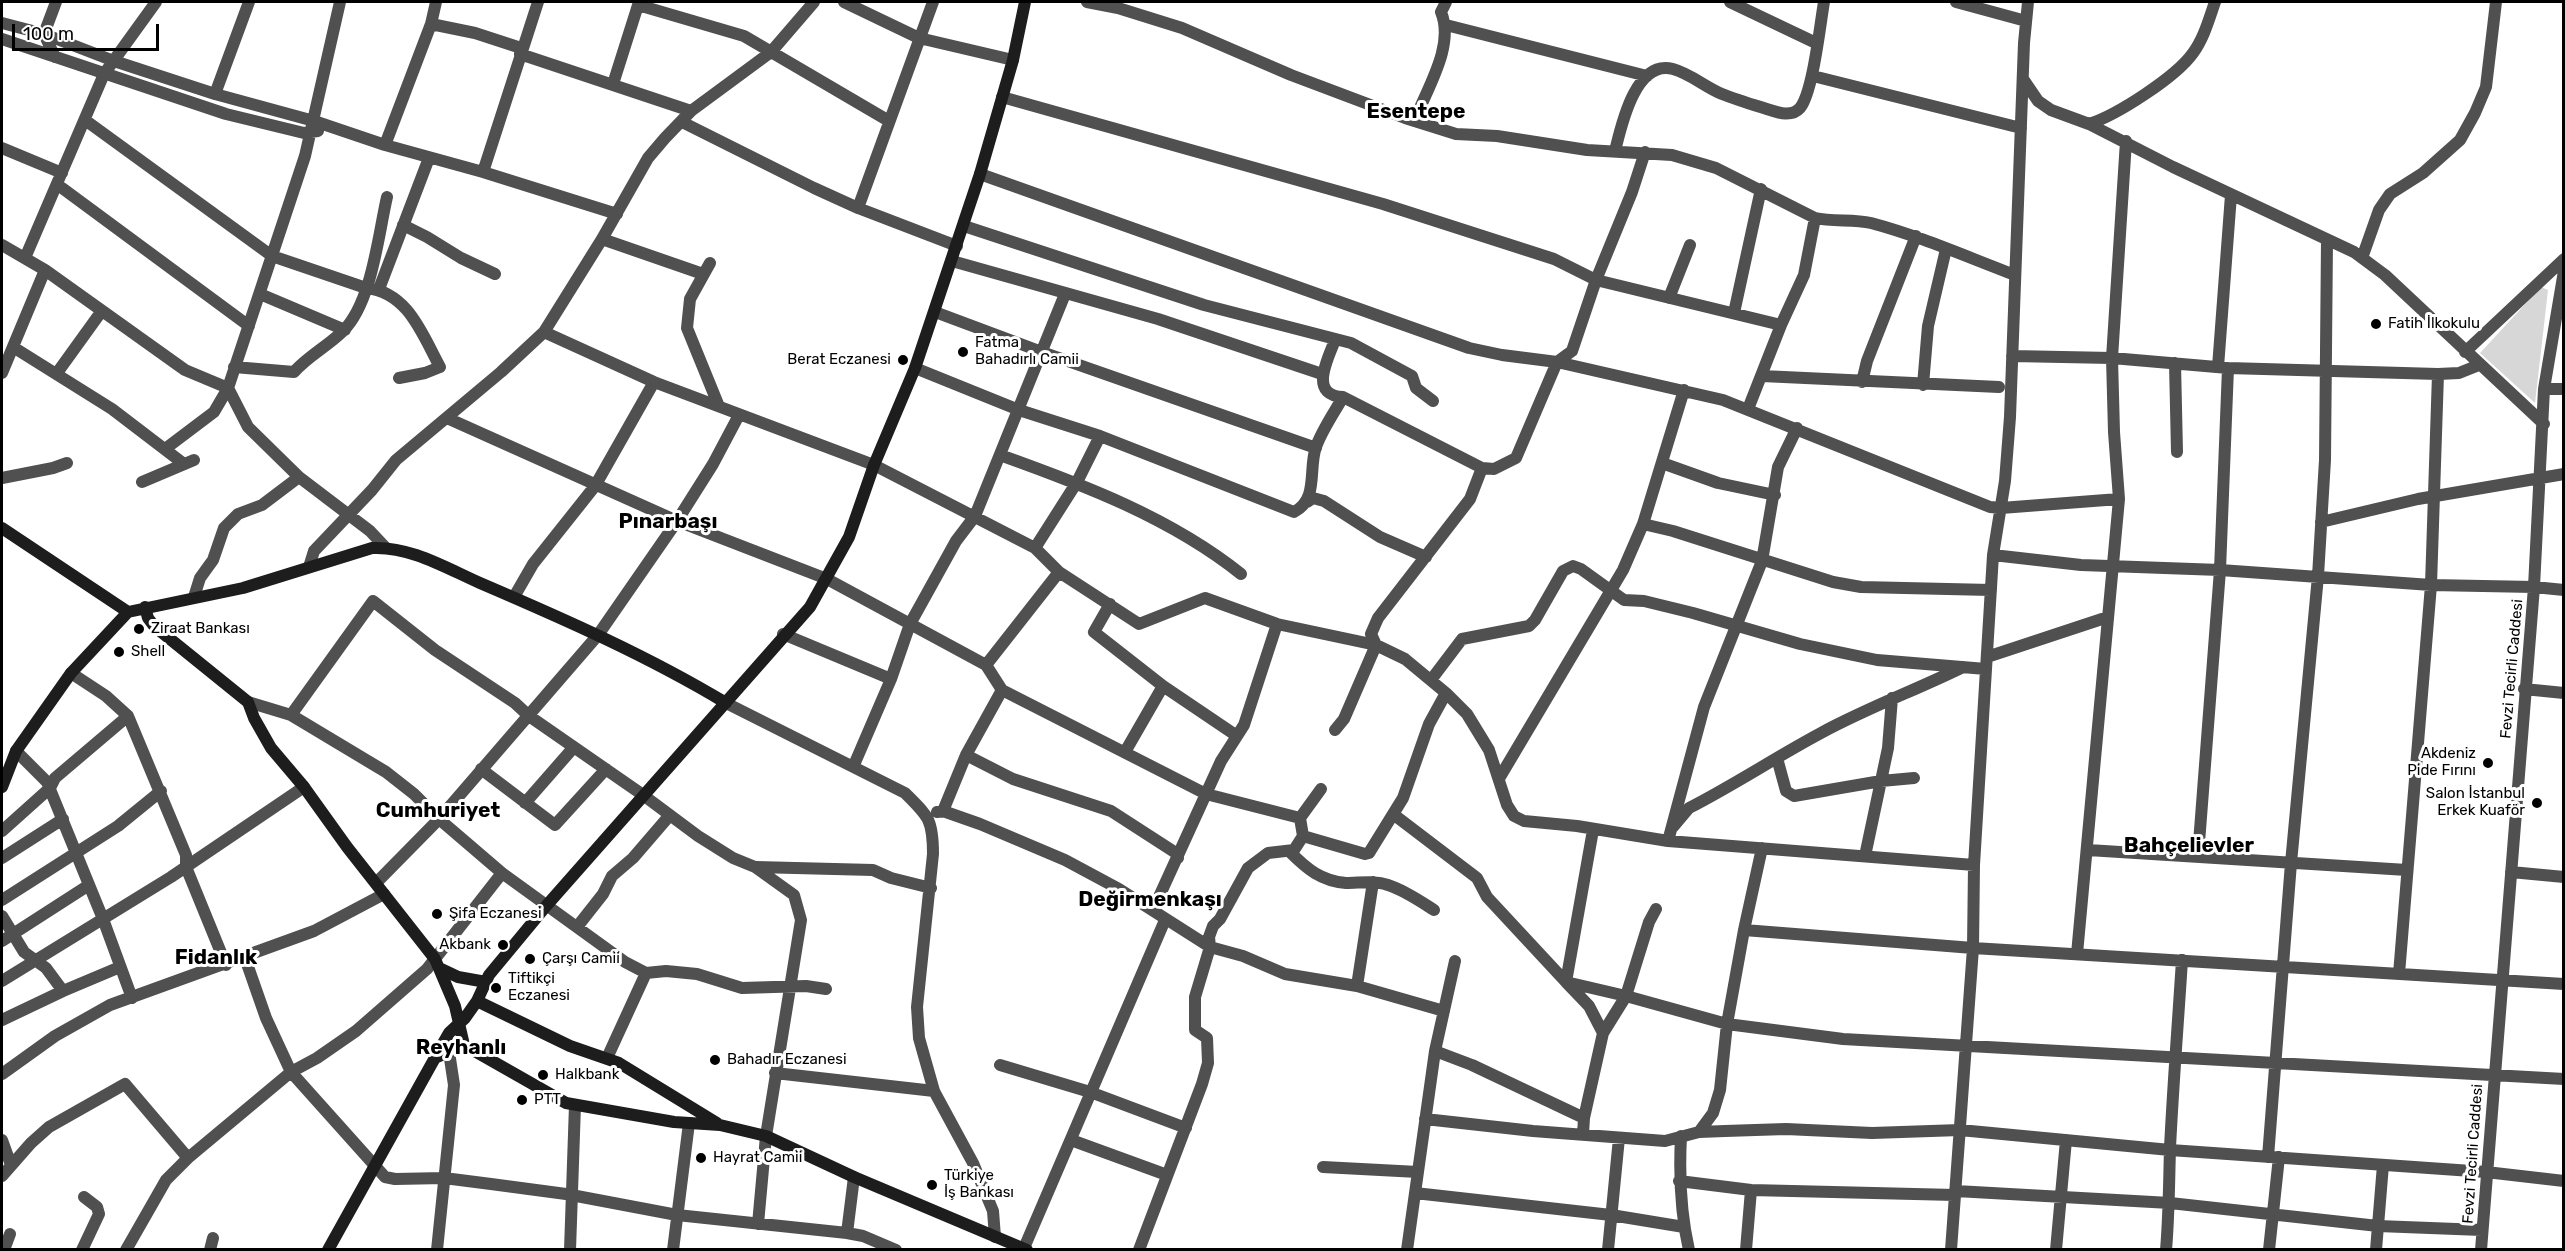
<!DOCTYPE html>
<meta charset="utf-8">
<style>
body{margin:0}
#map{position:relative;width:2565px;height:1251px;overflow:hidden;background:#fff;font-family:Rubik,sans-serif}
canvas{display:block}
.frame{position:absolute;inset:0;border:3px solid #000;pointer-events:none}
.scale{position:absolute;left:12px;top:24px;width:147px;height:27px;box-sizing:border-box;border:3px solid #000;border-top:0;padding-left:8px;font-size:18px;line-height:21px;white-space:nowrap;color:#000;-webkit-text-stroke:4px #fff;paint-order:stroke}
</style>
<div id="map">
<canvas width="2565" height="1251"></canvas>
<div class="frame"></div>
<div class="scale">100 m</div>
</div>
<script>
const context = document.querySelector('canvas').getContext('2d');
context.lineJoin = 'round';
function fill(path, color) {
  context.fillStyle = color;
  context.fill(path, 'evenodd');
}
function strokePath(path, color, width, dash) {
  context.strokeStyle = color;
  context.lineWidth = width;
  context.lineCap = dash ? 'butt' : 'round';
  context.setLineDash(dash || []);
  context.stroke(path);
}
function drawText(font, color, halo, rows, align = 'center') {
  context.font = font + ' Rubik,sans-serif';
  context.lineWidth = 6;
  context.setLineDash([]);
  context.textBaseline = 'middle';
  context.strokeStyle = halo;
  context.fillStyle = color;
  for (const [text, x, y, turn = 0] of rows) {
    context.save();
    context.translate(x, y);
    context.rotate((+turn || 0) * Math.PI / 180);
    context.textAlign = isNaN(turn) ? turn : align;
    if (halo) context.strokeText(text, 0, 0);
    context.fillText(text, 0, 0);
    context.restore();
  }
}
fill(new Path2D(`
 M2541,287L2548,290L2535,403L2480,353Z`), '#d7d7d7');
strokePath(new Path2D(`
 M844,2L919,38L1013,60
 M1087,2L1118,8L1182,28L1291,75L1405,118L1456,134L1497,136L1587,150L1672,155L1716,168L1815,218C1833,222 1853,219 1871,223C1920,236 1967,257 2015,275
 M1730,2L1816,43
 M1956,2L2026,21
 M638,5L744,36L889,121
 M2,23L44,34L114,61L215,94L314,121L385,145L483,172L617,214
 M431,24L475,33L521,48L520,54L691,111
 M1446,25L1647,76
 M2,39L226,114L304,133L318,131
 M55,57L44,34L56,2
 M1813,76L2021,128
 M2023,79L2038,101L2051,110L2089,124L2173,167L2354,252L2385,275L2544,424
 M613,84L639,2
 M215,94L249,2
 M1002,97L1383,204L1554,259L1596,280L1781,325
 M85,120L272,256L366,288C408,292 422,334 440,367L425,373L399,378
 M1415,120C1427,88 1455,46 1441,12L1446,2
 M682,122L814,188L858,208L957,246
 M2089,124C2117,115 2176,77 2193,53C2204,38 2209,19 2215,2
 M385,145L431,24L436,2
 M2,148L62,173
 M1615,151C1621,127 1635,59 1673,69C1691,74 1705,87 1722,94C1737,100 1754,105 1770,110C1779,113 1792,117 1800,108C1813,92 1820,25 1824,2
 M483,172L538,2
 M980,174L1469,348L1502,355L1557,362L1723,400L1990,507L2001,508L2119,499
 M58,185L249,326
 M858,208L933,2
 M403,225L427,237L461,258L495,274
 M964,226L1204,305L1351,343L1412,376L1416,388L1433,401
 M602,239L703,274
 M2,245L45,270L185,370L228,388L248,427L299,477L370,531L385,547
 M25,258L104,74L156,2
 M2362,258L2379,210L2390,194L2423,173L2460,140L2475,113L2486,87L2496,2
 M952,261L1158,319L1322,374
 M710,263L690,299L687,328L718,404
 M379,289L429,158
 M260,294L345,330
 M1669,298L1690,245
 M935,312L1042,352L1316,448
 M1734,313L1761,189
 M544,332L654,382L874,465L1035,548L1059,572L986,665
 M1335,340C1328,359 1308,395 1343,397L1482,468
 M13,347L112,409L184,464
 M2465,352L2564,259
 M2012,356L2112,358L2228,368L2438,374L2459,373L2479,365
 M2175,363L2177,452
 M234,367L294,372C308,356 328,346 343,331C372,302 378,236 387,197
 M2218,367L2231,195
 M915,368L1019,410L1100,436L1294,512C1319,499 1308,469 1316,447C1322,430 1334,413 1343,397
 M2,373L45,270
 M57,373L101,312
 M1762,376L1999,387
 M1862,382L1867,361L1916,236
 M1923,385L1928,326L1946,249
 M2544,389H2564
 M1748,409L1781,325L1804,275L1815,218
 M447,418L677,521L827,579L986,665L1002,690L966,755L943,811
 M165,449L214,412L228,388L305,156L340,2
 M1000,455C1084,485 1171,518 1241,574
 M1662,463L1718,483L1775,495
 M2,478L53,468L67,463
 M142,482L194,460
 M1307,502L1313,498L1324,501L1380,537L1426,557
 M2321,522L2418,499L2564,474
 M1643,524L1673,531L1833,582L1861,587L1991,590
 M1035,548L1077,482L1100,436
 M1993,555L2081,565L2220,570L2431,585L2534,587L2564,590
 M309,567L314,551L372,490L396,460L501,372L544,332L602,239L648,158L665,138L691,111L771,52L814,2
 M1059,572L1139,624L1205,598L1277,624L1376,645L1405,659L1446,693L1467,714L1489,750L1507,805L1514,816L1524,821L1577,826L1668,841L1974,865
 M194,597L200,578L213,560L224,528L238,514L262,505L299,477
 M514,597L533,564L595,486L654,382
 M1110,604L1094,632L1163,686L1237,736
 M783,634L891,679
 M1987,657L2108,617
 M71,673L106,696L128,716L186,855V867L226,965
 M1431,680L1462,639L1529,626L1535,620L1563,571L1573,566L1581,569L1624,600L1644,601L1693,613L1800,644L1877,660L1986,669
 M2524,689L2564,693
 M1002,690L1206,794L1300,818
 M248,702L291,715L386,772L414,794L439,819L502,873L625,962L646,973L666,971L697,974L742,988L806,986L826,989
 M726,703L905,793C928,816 933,819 933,854L917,1007L919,1038L934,1091L973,1163L993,1211L995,1237
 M291,715L373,601L435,650L515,703L529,716L643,795L698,836L733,858L755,867L794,895L801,920L766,1136L758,1224
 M1335,730L1344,719L1376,645L1371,634L1378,618L1470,499L1482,468L1494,469L1516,458L1557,362L1572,351L1596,280L1632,192L1645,152
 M16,751L47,782L103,919L132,998
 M1125,752L1163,686
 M966,755L1013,779L1111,811L1176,853L1178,858
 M1777,758L1786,791L1794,796L1881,781L1914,778
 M854,765L891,679L910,624L956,541L975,516L1065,294
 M481,769L555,825L606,769
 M1500,777L1623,570L1643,524L1684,390
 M525,803L574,747
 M937,812L943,811L980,824L1065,860L1119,889L1210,947L1243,956L1285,974L1357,986L1444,1011
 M1393,814L1477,878L1487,897L1566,982L1626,996L1727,1024L1843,1039L2564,1079
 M1673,827L1689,808C1734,785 1776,757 1821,733C1867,708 1916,690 1963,667
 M1593,830L1566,982L1589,1006L1603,1033
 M2,831L50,788L55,778L128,716
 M1303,836L1365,854L1369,853L1403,798L1429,724L1446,693
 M1668,841L1704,707L1762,561L1778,467L1797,428
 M2088,850L2407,870
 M1290,852C1307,869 1321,881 1346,883C1360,883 1374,880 1388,885C1404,890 1420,901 1434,910
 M1865,856L1888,748L1892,698
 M2198,856L2220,570L2228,368
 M2,858L63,819
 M756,867L873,870L891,878L931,888
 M2511,872L2564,877
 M376,883L439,819L598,635L677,521L713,464L739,415
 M2,900L118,826L161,791
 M1153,910L1221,761L1244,725L1277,624
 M2,916L24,952L46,968L63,991
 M577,927L603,894L612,876L633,858L670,815
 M1744,930L1973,948L2564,984
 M2,941L89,885
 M2077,954L2119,499L2114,432L2112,358L2126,141
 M245,958L266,1018L291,1072L385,1177L395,1179L444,1178L491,1184L566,1194L677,1215L847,1233L863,1236L896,1250
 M2399,974L2431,585L2438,374
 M2,981L171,877L304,787
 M1357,986L1373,882
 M2,1020L63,991L120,967
 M1435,1051L1472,1065L1584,1118
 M607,1058L646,973
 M1000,1065L1090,1092L1186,1128
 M775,1073L934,1091
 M2,1074L55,1036L110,1005L314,931L384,894
 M1425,1119L1533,1131L1665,1141L1699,1132L1725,1131L1786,1129L1872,1133L1960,1130L2170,1150L2486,1172L2564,1181
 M1699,1132L1713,1113L1720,1090L1727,1024L1744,930L1762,848
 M1583,1134L1584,1118L1603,1033L1626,996L1649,922L1656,909
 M1681,1136C1679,1175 1680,1211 1689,1250
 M2,1140L11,1165
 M1071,1140L1167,1175
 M2268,1157L2291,863L2318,576L2325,460L2327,240
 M1323,1167L1418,1172
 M2,1176L31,1143L49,1127L125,1084L188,1158
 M1679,1181L1751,1190L1955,1195
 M1956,1191L2170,1203L2378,1226L2482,1230
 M1415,1193L1611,1215L1684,1227
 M847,1233L854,1177
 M1024,1248L1165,920
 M4,1250L10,1234
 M82,1250L99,1214L97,1207L84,1197
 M126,1250L166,1180L188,1158L291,1072L317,1058L356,1031L427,969L502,873
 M210,1250L213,1238
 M437,1250L454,1085L449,1052
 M570,1250L575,1105
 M673,1250L689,1123
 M1139,1250L1202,1084L1208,1063L1207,1038L1195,1030V997L1210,947L1209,937L1213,926L1220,919L1248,868L1268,853L1294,850L1303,836L1300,818L1321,789
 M1407,1250L1435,1051L1455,961
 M1608,1250L1619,1138
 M1746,1250L1751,1190
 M1951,1250L1973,948L1974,865L1993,555L2005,481L2010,417L2024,43L2028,2
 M2056,1250L2066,1140
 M2166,1250C2169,1216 2169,1182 2170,1148C2173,1086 2178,1023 2182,960
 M2269,1250L2279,1157
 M2376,1250L2383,1165
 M2481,1250L2534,587L2544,389L2564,271`), '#505050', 12);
strokePath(new Path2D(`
 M2,528L128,612
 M145,607L148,618L154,626L248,702L254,718L271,748L304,787L347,847L435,959L455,1006L464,1045L566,1103L674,1122L720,1125L766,1136L854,1177L1027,1250
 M2,787L16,751L71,673L128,612L243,588L372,548C410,546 446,568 480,583C564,619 648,656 726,703
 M439,968L458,977L486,982
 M477,1001L570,1046L619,1063L717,1123
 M437,1057L464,1045
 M328,1250L441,1047L449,1033L465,1018L477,1001L489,975L547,905L810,607L849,537L874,465L915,368L980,174L1013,60L1025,2`), '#1d1d1d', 12);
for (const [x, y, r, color] of [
 [2376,324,6,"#000"],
 [963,352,6,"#000"],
 [903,360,6,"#000"],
 [139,629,6,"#000"],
 [119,652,6,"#000"],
 [2488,763,6,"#000"],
 [2537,803,6,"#000"],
 [437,914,6,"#000"],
 [503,945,6,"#000"],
 [530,959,6,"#000"],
 [496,988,6,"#000"],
 [715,1060,6,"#000"],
 [543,1075,6,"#000"],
 [522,1100,6,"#000"],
 [701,1158,6,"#000"],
 [932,1185,6,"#000"]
]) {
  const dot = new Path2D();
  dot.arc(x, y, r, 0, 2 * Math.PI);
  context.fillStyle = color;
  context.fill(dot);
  strokePath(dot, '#fff', 2);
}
drawText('15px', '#000', '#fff', [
 ["Fatih İlkokulu",2388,324],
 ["Fatma",975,343],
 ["Bahadırlı Camii",975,360],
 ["Berat Eczanesi",891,360,"right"],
 ["Ziraat Bankası",151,629],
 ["Shell",131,652],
 ["Akdeniz",2476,754,"right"],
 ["Pide Fırını",2476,771,"right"],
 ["Salon İstanbul",2525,794,"right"],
 ["Erkek Kuaför",2525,811,"right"],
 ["Şifa Eczanesi",449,914],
 ["Akbank",491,945,"right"],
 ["Çarşı Camii",542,959],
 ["Tiftikçi",508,979],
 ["Eczanesi",508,996],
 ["Bahadır Eczanesi",727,1060],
 ["Halkbank",555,1075],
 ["PTT",534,1100],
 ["Hayrat Camii",713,1158],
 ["Türkiye",944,1176],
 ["İş Bankası",944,1193]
], 'left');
drawText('15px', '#000', '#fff', [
 ["Fevzi Tecirli Caddesi",2512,669,-85],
 ["Fevzi Tecirli Caddesi",2473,1154,-86]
]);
drawText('bold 21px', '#000', '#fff', [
 ["Esentepe",1416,112],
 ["Pınarbaşı",668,522],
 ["Cumhuriyet",438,811],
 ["Bahçelievler",2189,846],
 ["Değirmenkaşı",1150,900],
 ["Fidanlık",216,958],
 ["Reyhanlı",461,1048]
]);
</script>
